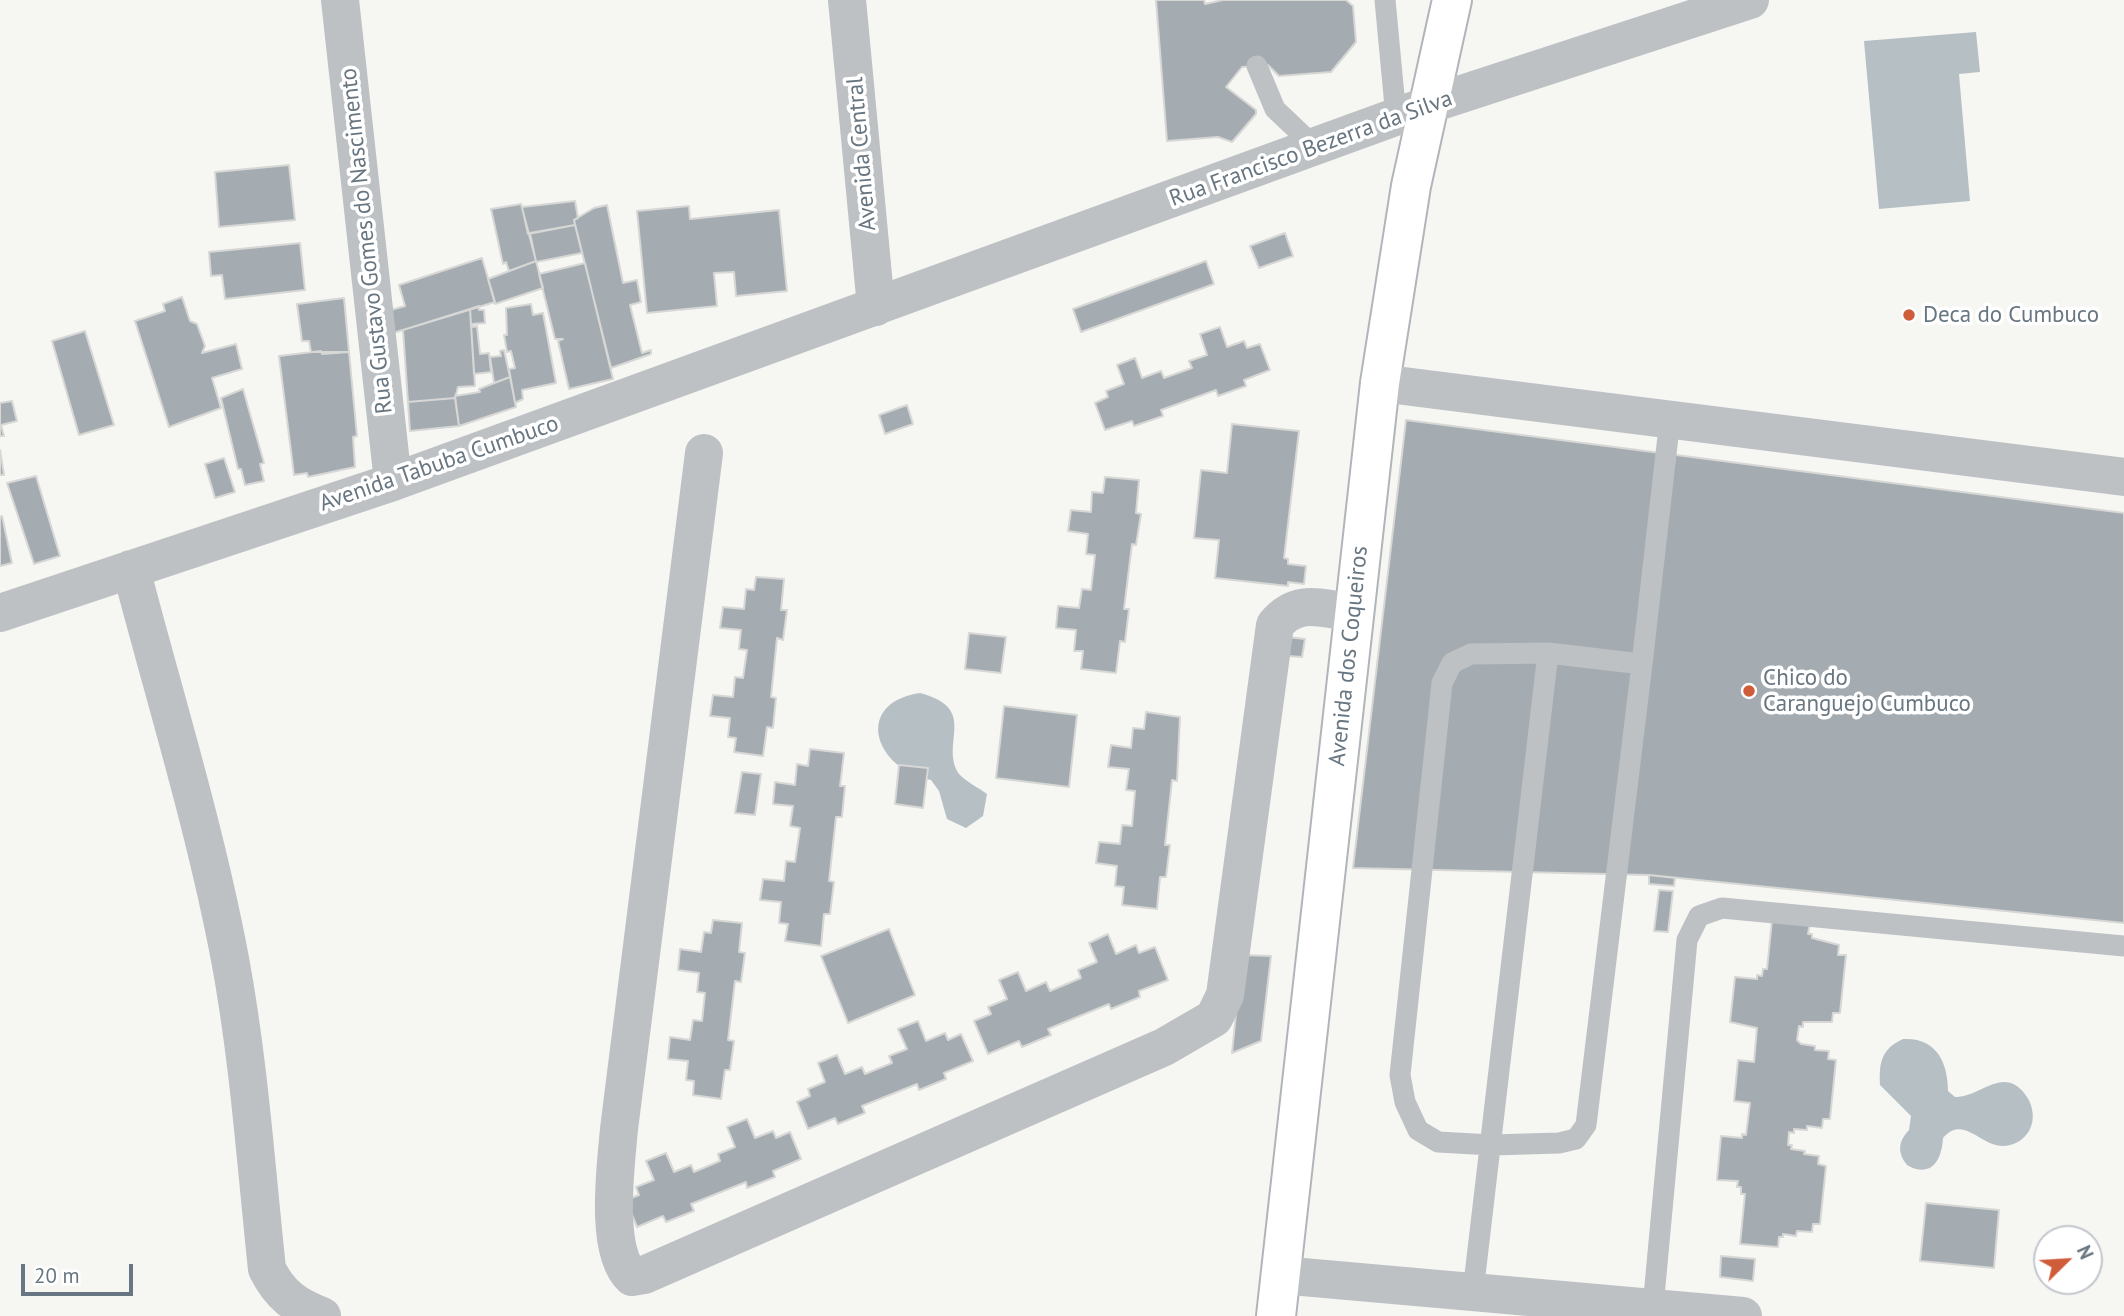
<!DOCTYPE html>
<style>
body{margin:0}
#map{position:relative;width:2124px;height:1316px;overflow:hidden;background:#f6f6f3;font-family:"PT Sans",sans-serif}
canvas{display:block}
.north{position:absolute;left:2033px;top:1225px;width:70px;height:70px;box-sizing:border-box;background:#fff;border:2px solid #c3c8cd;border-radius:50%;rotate:66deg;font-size:19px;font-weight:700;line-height:28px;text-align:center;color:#687681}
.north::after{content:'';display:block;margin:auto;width:24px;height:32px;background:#cf5d3a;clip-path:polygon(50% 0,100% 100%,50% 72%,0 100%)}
.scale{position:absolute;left:21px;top:1264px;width:112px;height:32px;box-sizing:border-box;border:4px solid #687681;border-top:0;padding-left:9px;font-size:21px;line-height:24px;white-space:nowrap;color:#687681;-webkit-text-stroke:5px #fff;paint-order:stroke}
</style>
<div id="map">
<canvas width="2124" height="1316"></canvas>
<div class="north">N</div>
<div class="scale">20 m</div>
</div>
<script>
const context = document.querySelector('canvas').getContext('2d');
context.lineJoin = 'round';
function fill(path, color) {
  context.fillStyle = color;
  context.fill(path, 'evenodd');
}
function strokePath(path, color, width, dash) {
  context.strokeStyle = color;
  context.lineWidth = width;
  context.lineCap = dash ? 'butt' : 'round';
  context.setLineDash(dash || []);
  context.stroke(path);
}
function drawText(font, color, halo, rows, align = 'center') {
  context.font = font + ' "PT Sans",sans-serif';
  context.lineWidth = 7;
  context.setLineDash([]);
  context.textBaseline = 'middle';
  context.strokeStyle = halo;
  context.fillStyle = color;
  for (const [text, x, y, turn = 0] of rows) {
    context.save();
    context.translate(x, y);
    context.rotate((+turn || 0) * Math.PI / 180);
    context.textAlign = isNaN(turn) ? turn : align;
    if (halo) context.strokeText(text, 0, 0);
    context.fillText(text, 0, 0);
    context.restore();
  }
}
fill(new Path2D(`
 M1976,32L1980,72L1959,74L1970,201L1879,209L1864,41Z
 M920,693C980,709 939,743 959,774C965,781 979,788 987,794L983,816L966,828L947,819L939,791L931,780C874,769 853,703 920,693Z
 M1903,1039C1936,1037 1948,1062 1948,1091L1955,1097C1981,1098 2004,1063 2027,1097C2033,1106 2035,1119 2030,1129C2026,1137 2019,1143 2010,1145C1984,1153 1965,1112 1943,1138C1942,1160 1931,1179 1907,1165C1897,1153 1898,1141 1909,1130L1911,1116L1880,1085C1879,1063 1881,1049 1903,1039Z`), '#b6c0c4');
const building = new Path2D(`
 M1156,0H1204L1205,4L1223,0H1346L1353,6L1356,42L1331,72L1279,76L1268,65L1242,67L1226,87L1256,110V114L1232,142L1218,137L1167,141Z
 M289,165L295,220L219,227L215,172Z
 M575,201L578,218L574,220L575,225L528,234L522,207Z
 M521,204L536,261L509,271L506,262L503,264L491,209Z
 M607,205L623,283L637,280L641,302L630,305L642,353L651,350V354L611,368L574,220L594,208Z
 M689,206L690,219L779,210L787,291L736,296L734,272L714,273L717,306L647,313L637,211Z
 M575,225L582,253L536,262L530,233Z
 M1285,233L1293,256L1259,268L1250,246Z
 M300,243L305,290L225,299L222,275L211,276L209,252Z
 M482,258L495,302L393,333L391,310L405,306L399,285Z
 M536,261L543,288L495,304L488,279Z
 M1206,261L1214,284L1081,332L1073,309Z
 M585,263L613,379L569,389L558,341L563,339H555L539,274Z
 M182,297L190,321L197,324L205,346L202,353L236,344L242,369L212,378L221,408L169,427L135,321L165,311L163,304Z
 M344,298L349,352H311L309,341H302L297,304Z
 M531,304L533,315L543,313L556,383L522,390L523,399L515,403L509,369L515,368L511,351L507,352L504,335H507L506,308Z
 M479,306V310H484L485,323L472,324L473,327L477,326L480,354L489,353L491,372L474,374L470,309Z
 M470,309L475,386L458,387L455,398L408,402L403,330Z
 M1220,327L1227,347L1244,341L1247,348L1260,344L1270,370L1244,380L1246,386L1218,396L1216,390L1161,410L1163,416L1134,426L1132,421L1105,430L1095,403L1108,397L1106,391L1124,384L1117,365L1135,358L1142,378L1161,371L1164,378L1192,368L1189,361L1207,355L1200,334Z
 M85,331L114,425L79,435L52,341Z
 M504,350L510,377L494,383L490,357L501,356L500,351Z
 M321,351L322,354L349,352L357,436L353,437L355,467L308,477L307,473L294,475L279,356Z
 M510,377L516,407L459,426L455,396L480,392L479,389Z
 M243,389L264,463L260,464L264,481L245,485L241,469H238L221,398Z
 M455,398L459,426L410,431L408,402Z
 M12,401L17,421L1,425L4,436H0V403Z
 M907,405L913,424L885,434L879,415Z
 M1406,420L2124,513V923L1649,875L1353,868Z
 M1232,424L1299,431L1284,558L1288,559V564L1306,566L1304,584L1288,582V586L1215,578L1219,540L1194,538L1201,470L1227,473Z
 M0,450L4,475H0Z
 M224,458L235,492L215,498L205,464Z
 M36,476L60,556L34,564L7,483Z
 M1105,477L1139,480L1136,513L1141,514L1136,545L1132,544L1124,609H1129L1125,642L1120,641L1116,673L1081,669L1083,651H1074L1076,630L1056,628L1058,606L1079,608L1082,589L1091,590L1095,555L1086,554L1088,534L1068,531L1071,510L1091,512L1092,492L1103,493Z
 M2,516L12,563L0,566V517Z
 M756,577L784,579L781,610H787L783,640L777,638L771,697L776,698L773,728L767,727L763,756L734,752L736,738L728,737L730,718L710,716L713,695L733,697L735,677L743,678L747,650L739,649L741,630L720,628L723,607L744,609L746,589L754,590Z
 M969,633L1006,637L1001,673L965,669Z
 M1278,636L1305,639L1302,657L1276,655Z
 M1004,706L1077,715L1069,787L996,778Z
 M1146,712L1180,717L1177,781L1172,780L1165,845H1170L1166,877H1160L1157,909L1122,905L1124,887L1115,886L1117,866L1096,863L1099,842L1120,844L1122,825L1132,826L1135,791L1126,790L1129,769L1108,767L1111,745L1131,748L1133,728L1144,729Z
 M810,749L844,753L840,786H845L842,817H836L829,881L834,882L830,914H824L821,946L785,941L788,924L779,923L781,902L760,900L763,879L784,881L786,861L795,862L800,828L790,826L793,806L773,804L775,782L795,785L797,764L808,766Z
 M899,765L928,768L923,808L895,804Z
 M742,772L761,774L755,815L735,813Z
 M1649,875L1675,878L1674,886L1649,884Z
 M1659,890L1673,891L1668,932L1654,931Z
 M713,920L742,923L739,952L745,953L741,982L735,981L728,1040L734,1041L730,1070H725L721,1099L693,1095L694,1081L686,1080L688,1061L668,1059L670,1037L690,1040L693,1020L702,1021L705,993L697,992L699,973L678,970L680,949L701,952L704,932L711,933Z
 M1772,920L1810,923L1808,934H1812V938L1839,945L1838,955H1846L1840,1013H1833L1832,1022H1803V1027L1799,1026L1797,1040L1801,1044L1815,1046V1050L1829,1051L1828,1059L1836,1060L1830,1119H1823L1822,1128L1807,1126V1130L1794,1129V1133L1789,1132L1788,1145H1792L1791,1149L1805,1151L1804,1154L1819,1156L1818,1164L1826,1166L1820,1224H1813L1812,1232L1797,1231L1796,1236L1783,1234V1237H1779L1778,1247L1740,1244L1745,1194H1741V1187H1737L1738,1181L1717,1180L1721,1136L1742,1138V1134L1746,1135L1750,1103L1734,1101L1738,1060L1754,1062L1757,1028L1730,1022L1735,977L1757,979V975L1762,976L1763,969H1767Z
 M889,929L915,995L848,1023L821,956Z
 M1108,934L1116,954L1136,945L1139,953L1155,947L1168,980L1139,991L1140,997L1111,1009L1109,1004L1048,1029L1051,1035L1022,1047L1019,1041L988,1054L974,1021L991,1014L988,1007L1007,999L999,980L1018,972L1026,991L1046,982L1050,991L1081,978L1078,970L1097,962L1089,943Z
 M1242,955L1271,956L1261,1041L1232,1053Z
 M918,1021L926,1041L945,1033L948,1040L961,1034L973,1061L944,1073L946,1079L919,1090L917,1084L862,1106L865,1113L838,1124L835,1118L808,1129L797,1102L810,1096L808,1089L825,1082L818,1063L837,1055L845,1074L862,1067L865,1074L892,1063L889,1056L907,1049L898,1029Z
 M747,1119L755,1138L773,1131L776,1138L790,1132L801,1159L773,1171L775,1177L747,1188L746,1182L691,1204L694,1211L666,1222L663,1216L637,1227L626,1200L639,1195L636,1187L654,1180L646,1161L666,1153L674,1172L691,1165L694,1172L720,1161L718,1154L735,1147L727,1127Z
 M1926,1203L1999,1210L1994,1268L1920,1261Z
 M1721,1256L1755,1259L1753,1281L1720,1277Z`);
fill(building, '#a4acb1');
strokePath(building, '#d7d7d6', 2);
const secondary = new Path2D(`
 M1276,1316L1380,383L1411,186L1452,0`);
strokePath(secondary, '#b0b5b9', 42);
strokePath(new Path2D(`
 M1385,0L1396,117
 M1257,66L1275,109L1315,147
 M1548,653L1471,654L1452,663L1442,683L1400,1075L1405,1102L1418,1130L1438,1142L1492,1145L1559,1143L1576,1139L1586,1125L1642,664
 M1473,1292L1548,653L1642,664L1670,419
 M1653,1307L1687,940L1699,916L1722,908L2124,946`), '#bdc1c4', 21);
strokePath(new Path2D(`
 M340,0L393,482
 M847,0L876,307
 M1380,383L2124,477
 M704,453L619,1129C616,1165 604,1251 632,1277L644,1275L1164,1047L1214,1018L1225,995L1275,625C1298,597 1322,609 1354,613
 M131,569C165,699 205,827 230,959C249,1061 256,1166 267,1269C280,1295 295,1306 322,1316
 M0,613L393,482L1431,104L1750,0
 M1280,1275L1743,1316`), '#bdc1c4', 38);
strokePath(secondary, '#fff', 38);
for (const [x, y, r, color] of [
 [1909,315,7,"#cf5d3a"],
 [1749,691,7,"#cf5d3a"]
]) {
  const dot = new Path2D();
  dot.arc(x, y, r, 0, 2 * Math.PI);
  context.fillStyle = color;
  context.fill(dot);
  strokePath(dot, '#fff', 2.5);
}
drawText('23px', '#687681', '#fff', [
 ["Rua Francisco Bezerra da Silva",1311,149,-20],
 ["Avenida Central",862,154,-95],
 ["Rua Gustavo Gomes do Nascimento",367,241,-96],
 ["Avenida Tabuba Cumbuco",439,464,-19],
 ["Avenida dos Coqueiros",1349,656,-84]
]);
drawText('23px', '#687681', '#fff', [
 ["Deca do Cumbuco",1923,315],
 ["Chico do",1763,678],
 ["Caranguejo Cumbuco",1763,704]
], 'left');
</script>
